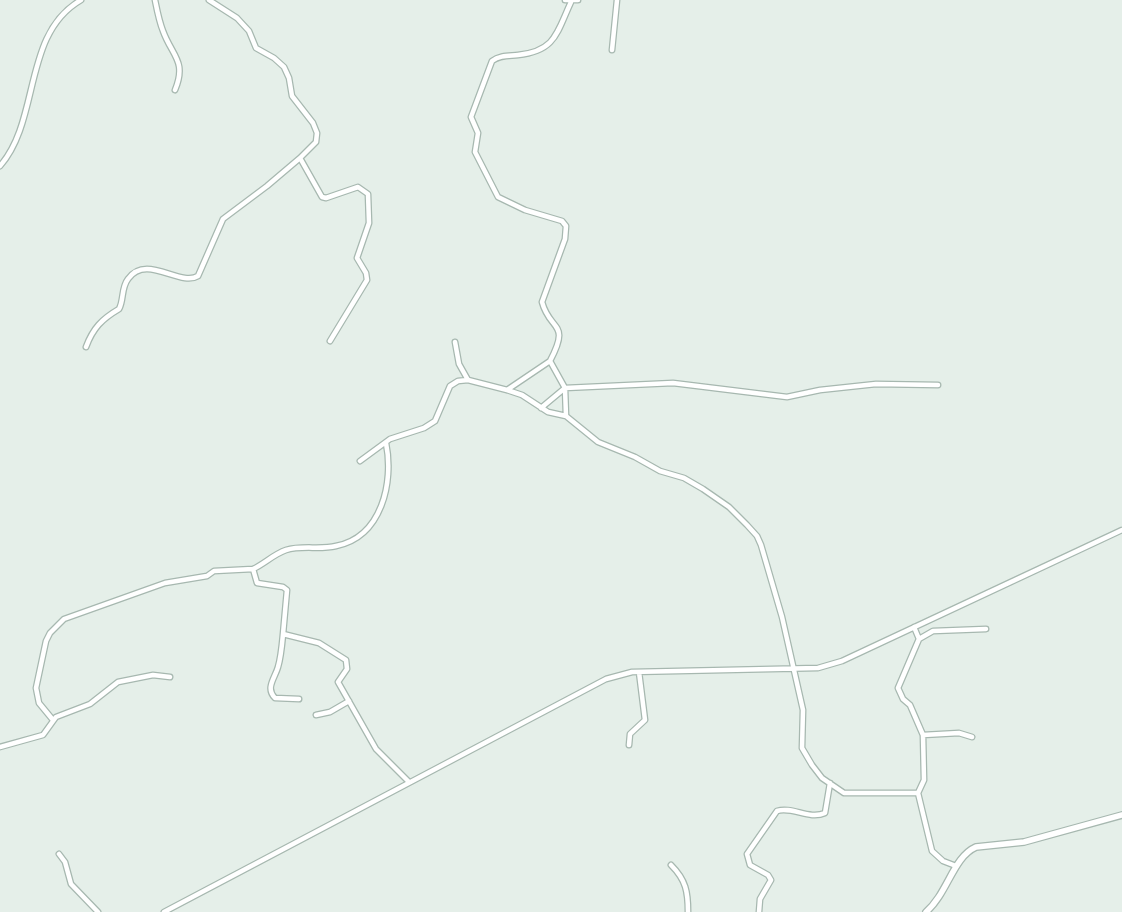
<!DOCTYPE html>
<style>
body{margin:0}
canvas{display:block;background:#e5efe9}
</style>
<canvas width="1122" height="912"></canvas>
<script>
const context = document.querySelector('canvas').getContext('2d');
context.lineJoin = 'round';
function strokePath(path, color, width, dash) {
  context.strokeStyle = color;
  context.lineWidth = width;
  context.lineCap = dash ? 'butt' : 'round';
  context.setLineDash(dash || []);
  context.stroke(path);
}
const minor = new Path2D(`
 M155,0C157,10 159,21 163,31C172,56 187,61 175,90
 M209,0L237,18L249,31L256,48L274,58L284,67L289,78L292,96L313,123L317,133L316,142L300,158L322,197L326,198L358,187L368,194L369,223L357,258L366,273L367,280L330,341
 M565,0H578
 M612,50L617,0
 M0,166C41,119 22,34 81,0
 M455,342L459,364L468,380
 M86,347C93,328 102,319 119,309C124,300 121,288 128,279C146,253 180,287 198,276L223,219L267,186L300,158
 M507,390L550,361
 M541,408L565,388L673,383L787,397L820,390L876,384L938,385
 M566,416L565,388L550,361C571,321 550,332 542,302L565,239L566,226L562,221L525,210L498,197L475,152L478,133L471,117L492,61C500,55 509,56 518,55C556,51 557,32 571,2
 M360,461L390,439L424,428L435,421L450,386L458,381L468,380L507,390L522,395L548,412L566,416L598,442L635,457L660,471L684,478L703,489L729,507L747,525L757,536L761,545L782,617L803,710L802,748L812,765L822,778L844,793H918L932,851L943,861L956,866
 M253,569C264,564 274,554 286,550C302,545 320,550 336,546C382,537 394,482 386,443
 M914,627L919,639L898,688L903,699L910,705L923,735L924,780L918,793
 M283,634C282,645 281,657 278,667C275,678 265,688 275,698L299,699
 M919,639L933,631L986,629
 M316,715L330,712L349,701
 M53,720L39,703L36,688L46,641L50,633L64,619L165,583L207,576L214,571L253,569L257,583L283,587L287,590L283,634L319,643L346,660L347,669L338,682L376,749L409,782
 M923,735L959,733L972,737
 M629,745L630,734L645,720L639,672
 M0,747L43,735L56,717L90,704L118,682L153,675L170,677
 M59,854L65,862L71,884L98,912
 M671,865C686,880 688,892 688,912
 M164,912L606,679L632,672L818,668L842,661L1122,530
 M759,912L760,899L771,880L768,875L750,865L747,854L777,811C792,806 809,820 825,813L830,783`);
const tertiary = new Path2D(`
 M926,912C948,893 953,857 976,847L1024,842L1122,815`);
strokePath(minor, '#a7b8b0', 7);
strokePath(tertiary, '#a7b8b0', 8);
strokePath(minor, '#fff', 4.5);
strokePath(tertiary, '#fff', 5.5);
</script>
